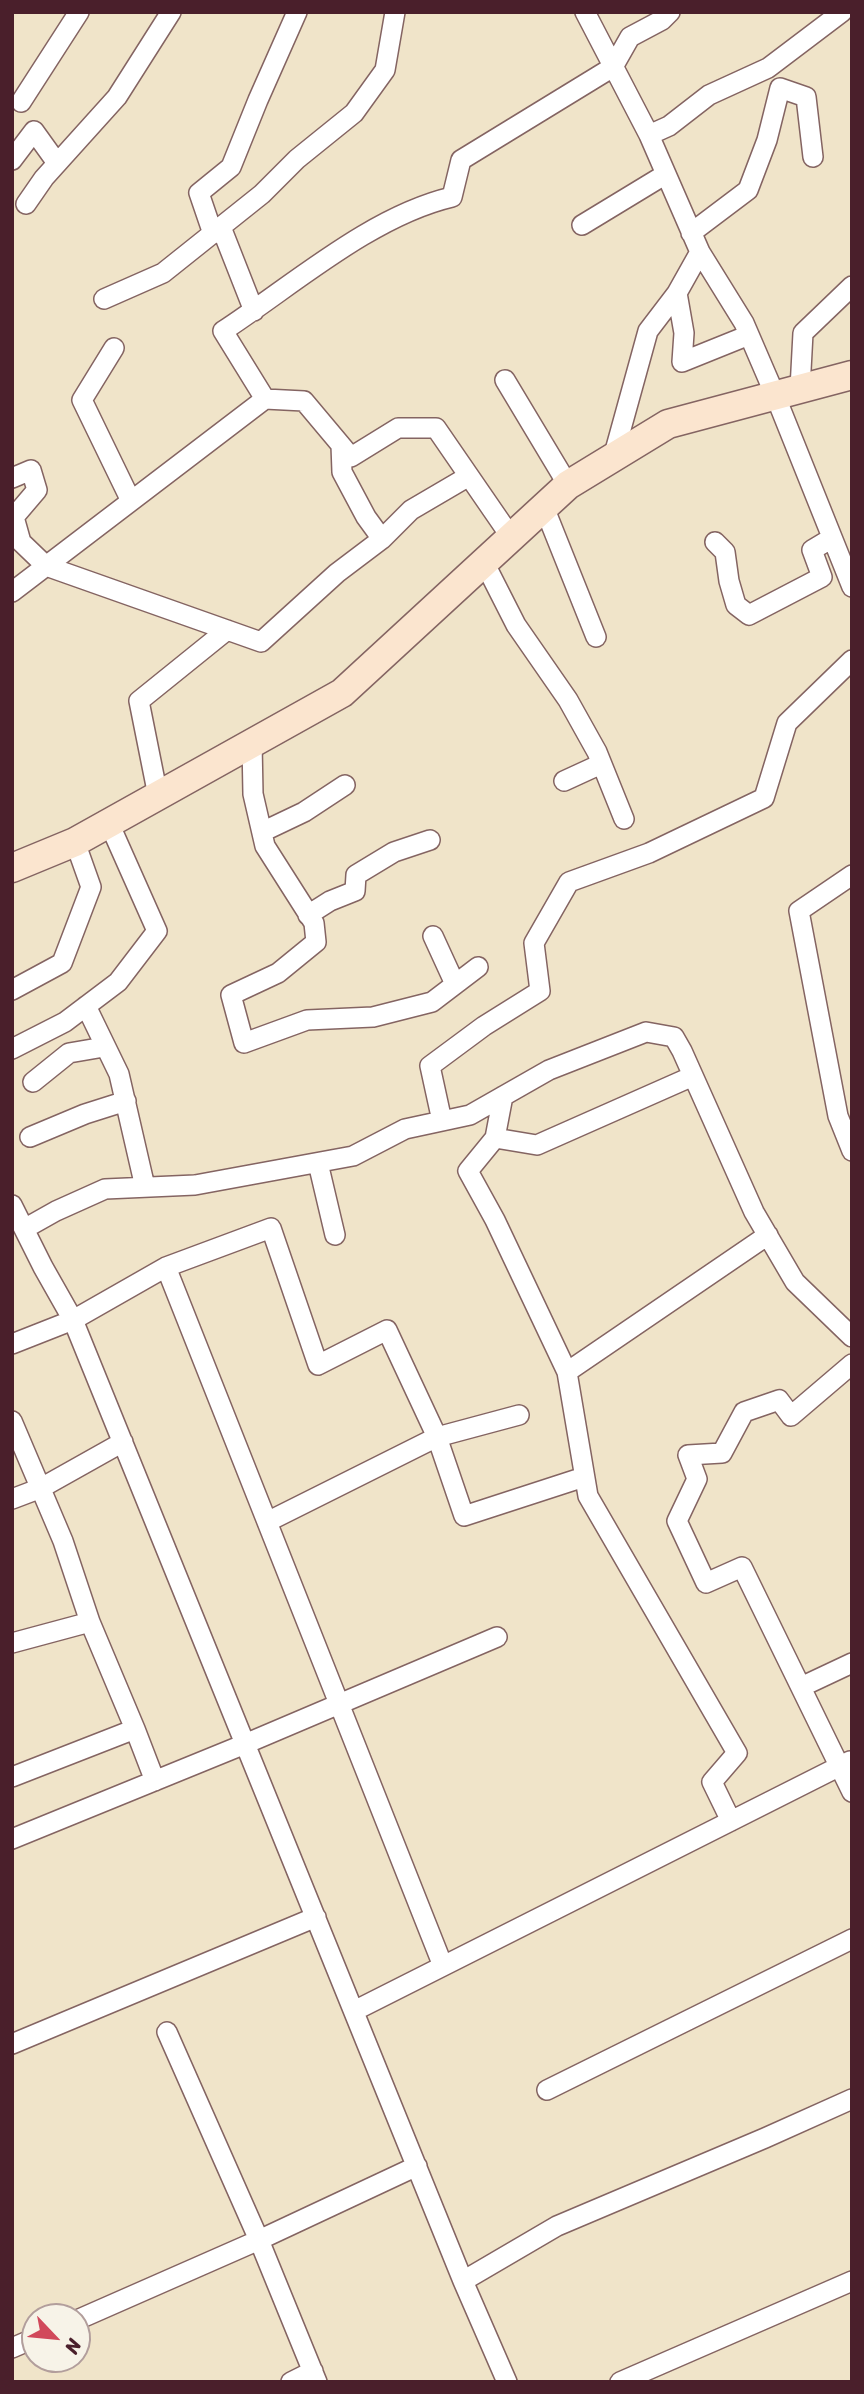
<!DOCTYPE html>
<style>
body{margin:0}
#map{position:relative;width:864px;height:2394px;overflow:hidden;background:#f0e4c9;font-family:Sriracha,sans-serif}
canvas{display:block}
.frame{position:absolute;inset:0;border:14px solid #4a1f2b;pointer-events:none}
.north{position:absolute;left:21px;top:2303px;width:70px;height:70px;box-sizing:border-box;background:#f7f3e8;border:2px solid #b29e9c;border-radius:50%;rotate:116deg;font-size:19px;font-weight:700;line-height:28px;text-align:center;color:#4a1f2b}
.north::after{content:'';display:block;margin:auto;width:24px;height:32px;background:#d1495b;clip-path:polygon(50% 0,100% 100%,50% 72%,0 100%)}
</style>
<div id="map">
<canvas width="864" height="2394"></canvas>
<div class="frame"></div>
<div class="north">N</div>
</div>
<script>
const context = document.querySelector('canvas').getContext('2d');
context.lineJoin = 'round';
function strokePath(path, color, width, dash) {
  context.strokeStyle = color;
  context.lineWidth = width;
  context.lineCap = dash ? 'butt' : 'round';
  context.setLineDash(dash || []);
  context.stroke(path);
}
const street = new Path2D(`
 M585,12L649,135
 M842,12L768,68L709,95L669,126L649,135L700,252L744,323L775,395L852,587
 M21,102L79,12
 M12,160L34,131L57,163
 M26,204L44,178L117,97L171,12
 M582,225L666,174
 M221,227L254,311
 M691,233L748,190L767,140L780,88L806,97L813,157
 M213,234L199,193L231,167L258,100L297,12
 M700,252L677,293L684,333L682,362L749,335
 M104,299L163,273L262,194L297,159L354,113L385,70L395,12
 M114,348L82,400L131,501
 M505,380L568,485
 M800,389L803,333L852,286
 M265,399L223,331C292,286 371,216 452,197L461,160L613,67L630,37L662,20L670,12
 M341,445L342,472L366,517L382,539L411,510L469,476
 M613,458L648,331L677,293
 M12,478L31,470L37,490L14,517L21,542L46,566L261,642L337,573L382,539
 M544,507L596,637
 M715,542L725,552L729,581L736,605L749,615L822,577L812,550L832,538
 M484,562L516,625L568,700L597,752L624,819
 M12,592L265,399L304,401L351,457L398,428H436L511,537
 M252,743L253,794L265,846L314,923L316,942L278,973L231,995L244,1043L307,1020L373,1017L432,1002L478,967
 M564,781L601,764
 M158,796L139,701L227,630
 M262,832L304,812L345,785
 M852,875L799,911L838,1116L852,1151
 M308,915L330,901L355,891L356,875L394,852L430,840
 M433,936L455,984
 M12,990L62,963L91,887L75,842
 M86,1006L119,1074L145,1187
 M12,1049L65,1022L118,982L157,931L109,823
 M693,1076L537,1145L495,1138L468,1171L495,1220L567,1372L588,1496L737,1753L712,1782L731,1821
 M33,1082L69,1053L104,1047
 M442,1121L430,1066L484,1026L540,991L534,943L569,882L649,853L764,798L787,723L852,660
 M30,1137L85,1114L126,1101
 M495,1138L503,1096
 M318,1163L335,1235
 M12,1205L43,1267L73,1320L463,2281
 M24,1229L56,1211L105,1189L195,1185L353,1156L405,1129L470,1115L549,1070L646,1032L674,1037L682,1051L754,1212L795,1282L852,1337
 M166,1267L443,1966
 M12,1344L73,1320L166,1267L271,1228L318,1365L387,1330L437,1437L464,1516L584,1477
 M852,1364L791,1416L779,1400L744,1412L722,1453L688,1455L697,1479L677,1521L706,1583L742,1567L852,1792
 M567,1372L768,1235
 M12,1421L63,1541L90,1622L12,1643
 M12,1499L41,1488L123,1442
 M267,1522L437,1437L519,1415
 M90,1622L135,1729
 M801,1687L852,1663
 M12,1777L135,1729L155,1781
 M12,1839L245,1744L497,1637
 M354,2011L850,1761
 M167,2032L259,2240L317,2382
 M12,2044L316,1917
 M547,2090L852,1939
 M77,2320L259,2240L417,2166
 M12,2348L35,2338
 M291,2382L313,2371
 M507,2382L463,2281L557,2226L765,2138L852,2099
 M620,2382L852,2281`);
const secondary = new Path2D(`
 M12,868L75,842L342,693L568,485L668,424L852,375`);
strokePath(street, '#846462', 22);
strokePath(secondary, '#846462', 31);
strokePath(street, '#fff', 19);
strokePath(secondary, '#fbe5cf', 28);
</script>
